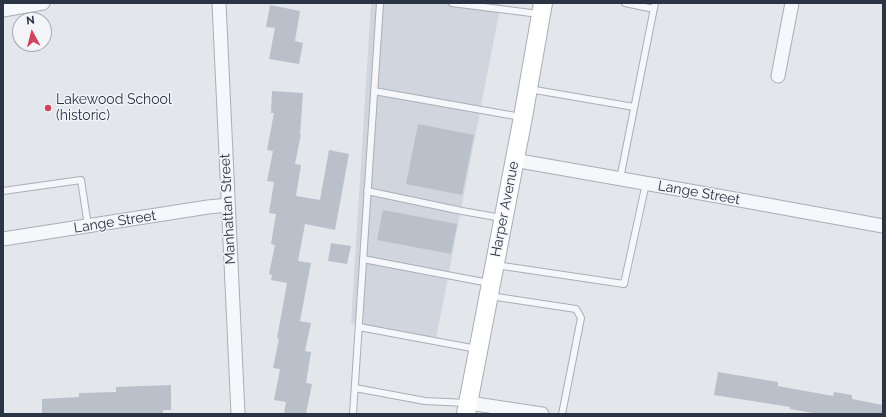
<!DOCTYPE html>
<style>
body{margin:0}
#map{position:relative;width:886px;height:417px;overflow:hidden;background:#e3e7ec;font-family:Raleway,sans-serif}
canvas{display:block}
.frame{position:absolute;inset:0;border:4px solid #2a3445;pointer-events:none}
.north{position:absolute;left:12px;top:12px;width:40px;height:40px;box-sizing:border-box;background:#f3f5f9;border:1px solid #a3a8b1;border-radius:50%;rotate:353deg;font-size:11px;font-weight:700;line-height:16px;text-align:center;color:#2a3445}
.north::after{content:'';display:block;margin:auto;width:14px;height:18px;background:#d3455f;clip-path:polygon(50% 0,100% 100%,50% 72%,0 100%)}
</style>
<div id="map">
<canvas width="886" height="417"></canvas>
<div class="frame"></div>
<div class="north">N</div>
</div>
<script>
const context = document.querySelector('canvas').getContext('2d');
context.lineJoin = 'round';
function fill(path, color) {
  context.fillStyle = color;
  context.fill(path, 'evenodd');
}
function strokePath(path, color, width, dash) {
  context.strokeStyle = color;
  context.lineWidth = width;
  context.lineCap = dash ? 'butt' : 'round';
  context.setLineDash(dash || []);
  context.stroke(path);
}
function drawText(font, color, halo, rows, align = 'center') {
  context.font = font + ' Raleway,sans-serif';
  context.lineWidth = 3;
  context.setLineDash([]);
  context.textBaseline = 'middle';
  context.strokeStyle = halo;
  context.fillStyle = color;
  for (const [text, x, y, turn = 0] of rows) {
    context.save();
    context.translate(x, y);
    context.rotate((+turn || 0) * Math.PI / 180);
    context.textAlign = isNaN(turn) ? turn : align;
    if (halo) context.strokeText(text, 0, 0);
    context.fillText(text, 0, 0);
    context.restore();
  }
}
fill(new Path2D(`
 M371,3H501L436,339L351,323Z`), '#d1d6de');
fill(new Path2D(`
 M270,5L300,11L295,41L303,43L299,64L269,59L275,28L266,27Z
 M272,91L303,93L300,134H301L295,164L301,165L296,196L320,200L329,150L349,154L335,230L305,224L298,261L311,263L300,321L311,323L305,351L311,352L306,383L312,384L306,414H284L286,402L274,400L280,369L273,368L279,339L277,338L287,283L271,280L272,275L269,274L275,245L271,244L276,214L269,213L274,182L267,181L273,151L267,150L274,113H271Z
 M418,124L474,135L462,195L406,184Z
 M383,210L457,224L451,254L377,240Z
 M331,243L351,246L347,264L328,261Z
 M718,372L778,382V386L833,396L834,392L852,395V399L883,405V414H819L790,409V407L714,395Z
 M171,385V410H163V414H42V399L79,397V393L116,392V387Z`), '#bac0ca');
const lane = new Path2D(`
 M452,3L539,14
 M625,3L654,9
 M529,89L634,107
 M374,91L521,117
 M620,179L655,3
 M3,191L81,180L88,226
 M367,191L462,211L502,218
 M363,259L489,283
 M496,265L624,284L646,183
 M490,296L576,309L581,318L562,414
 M359,327L477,349
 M355,388L425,401L467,403
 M353,414L380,3`);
const street = new Path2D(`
 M219,3L238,414
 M3,10L43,3
 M778,76L792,3
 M514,160L729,198L883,226
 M3,239L208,207L228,205
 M469,403L542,414`);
const secondary = new Path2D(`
 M466,414L523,117L543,3`);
strokePath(lane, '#a8aeb7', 8);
strokePath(street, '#a8aeb7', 15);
strokePath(secondary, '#a8aeb7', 20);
strokePath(lane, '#f6f7fa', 6);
strokePath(street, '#f6f7fa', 13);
strokePath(secondary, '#fff', 18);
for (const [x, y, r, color] of [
 [48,108,4,"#d3455f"]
]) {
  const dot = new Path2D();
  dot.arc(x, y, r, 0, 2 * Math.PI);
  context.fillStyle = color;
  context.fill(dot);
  strokePath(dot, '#f3f5f9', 1.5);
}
drawText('14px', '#2a3445', '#f3f5f9', [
 ["Lakewood School",56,100],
 ["(historic)",56,116]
], 'left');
drawText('14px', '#2a3445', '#f3f5f9', [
 ["Lange Street",699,193,10],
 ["Manhattan Street",228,209,-93],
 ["Harper Avenue",505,209,-79],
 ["Lange Street",115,222,-9]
]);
</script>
